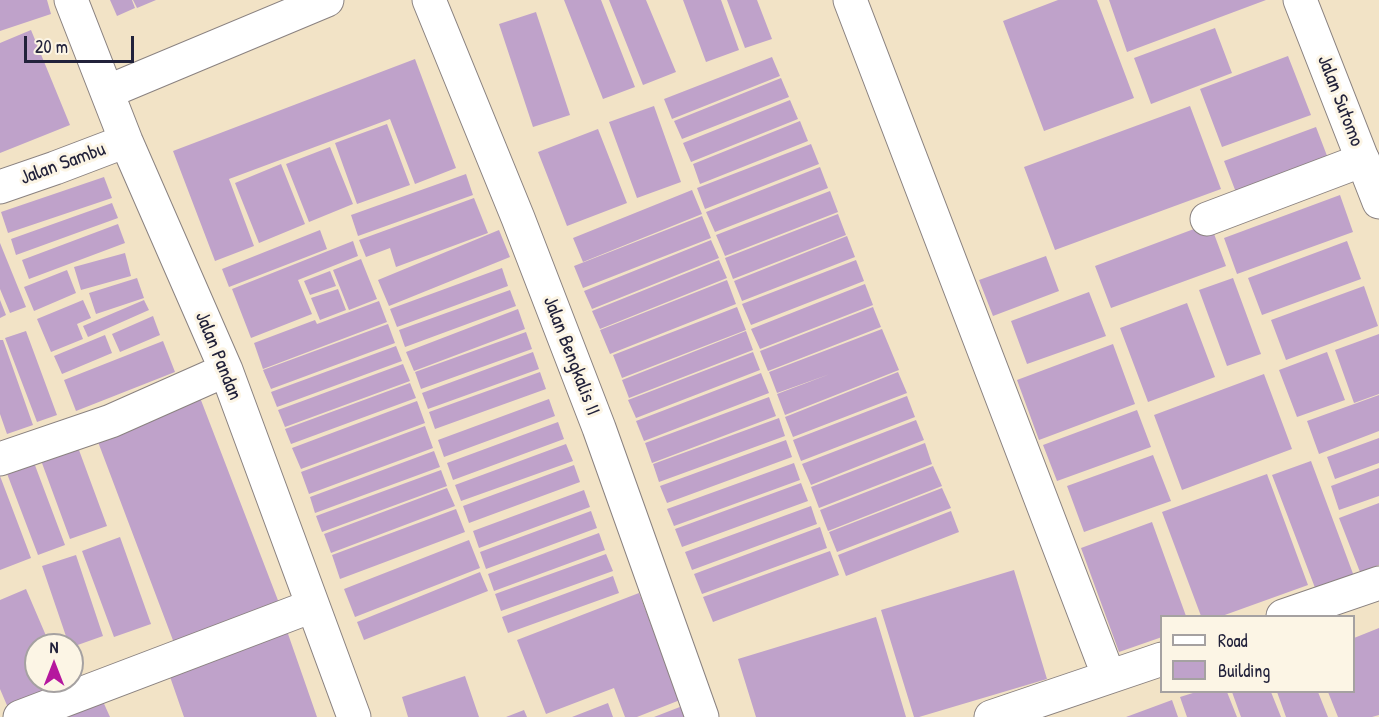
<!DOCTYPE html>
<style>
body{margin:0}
#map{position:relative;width:1379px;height:717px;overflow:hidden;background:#f2e3c6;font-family:"Patrick Hand",sans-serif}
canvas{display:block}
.legend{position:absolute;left:1160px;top:615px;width:195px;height:78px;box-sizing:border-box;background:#fcf5e5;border:2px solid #a5a1a1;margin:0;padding:8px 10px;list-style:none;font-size:18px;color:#22223b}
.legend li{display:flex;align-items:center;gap:12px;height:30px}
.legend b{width:30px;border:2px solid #a5a1a1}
.north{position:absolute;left:24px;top:633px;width:60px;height:60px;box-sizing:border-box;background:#fcf5e5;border:2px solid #a5a1a1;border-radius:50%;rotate:0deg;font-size:16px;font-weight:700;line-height:24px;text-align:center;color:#22223b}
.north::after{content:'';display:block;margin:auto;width:21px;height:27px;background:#b5179e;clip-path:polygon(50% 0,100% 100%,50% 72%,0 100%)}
.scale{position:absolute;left:24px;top:36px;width:110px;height:27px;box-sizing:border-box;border:3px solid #22223b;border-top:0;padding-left:8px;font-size:18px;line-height:21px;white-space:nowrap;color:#22223b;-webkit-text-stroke:4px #fcf5e5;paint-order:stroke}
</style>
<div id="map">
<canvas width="1379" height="717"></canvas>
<ul class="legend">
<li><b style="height:8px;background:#fff"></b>Road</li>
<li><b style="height:16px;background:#bfa2ca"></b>Building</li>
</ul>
<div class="north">N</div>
<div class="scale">20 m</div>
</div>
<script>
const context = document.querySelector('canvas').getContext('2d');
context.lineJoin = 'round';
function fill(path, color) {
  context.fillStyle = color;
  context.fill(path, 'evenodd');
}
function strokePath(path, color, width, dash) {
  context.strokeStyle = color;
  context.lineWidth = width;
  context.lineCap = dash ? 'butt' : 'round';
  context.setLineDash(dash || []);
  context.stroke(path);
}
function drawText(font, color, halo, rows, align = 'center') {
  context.font = font + ' "Patrick Hand",sans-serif';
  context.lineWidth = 6;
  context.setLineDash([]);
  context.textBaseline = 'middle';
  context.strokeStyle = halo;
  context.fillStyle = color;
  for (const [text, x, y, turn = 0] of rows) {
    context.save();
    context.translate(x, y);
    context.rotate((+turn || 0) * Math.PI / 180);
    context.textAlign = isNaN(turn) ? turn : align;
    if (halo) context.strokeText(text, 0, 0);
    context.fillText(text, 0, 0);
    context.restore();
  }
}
fill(new Path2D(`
 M0,0H47L51,14L0,31Z
 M110,0H132L135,8L117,16Z
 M133,0H156L137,8Z
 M564,0H601L635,87L603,99Z
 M609,0H646L676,72L643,85Z
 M683,0H721L739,50L706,62Z
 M727,0H757L772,39L745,48Z
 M1058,0H1097L1134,98L1044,131L1003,21Z
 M1109,0H1266L1127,52Z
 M536,12L570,115L533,127L499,24Z
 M1215,28L1232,73L1151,104L1134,58Z
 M31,30L70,125L0,153V43Z
 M1288,56L1311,115L1222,147L1200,89Z
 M772,57L780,76L672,119L664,99Z
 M415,59L456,168L415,184L390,119L229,179L254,246L215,261L173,151Z
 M781,78L789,97L682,139L674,121Z
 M790,100L798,119L691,162L683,143Z
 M654,106L681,182L637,198L609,122Z
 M1190,106L1221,189L1055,250L1024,167Z
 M800,121L808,141L700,184L693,164Z
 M387,124L410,185L357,204L335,143Z
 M1316,127L1329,161L1237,195L1224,161Z
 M598,129L627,203L567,226L538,152Z
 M811,144L819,164L705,209L697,188Z
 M330,147L353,204L309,222L286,164Z
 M281,164L305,224L259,243L235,183Z
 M820,167L828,188L715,232L706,212Z
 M466,174L473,195L358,236L351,215Z
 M104,177L112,198L8,233L1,212Z
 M692,190L702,214L583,262L573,238Z
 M830,191L838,212L725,256L716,235Z
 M1340,195L1353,232L1237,274L1224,238Z
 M474,198L488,233L396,267L390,248L366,257L359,240Z
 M112,203L118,218L16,255L11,239Z
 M838,214L846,235L733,279L725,258Z
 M702,216L711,238L583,288L574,266Z
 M1210,223L1226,266L1111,308L1095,266Z
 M118,224L125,243L29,279L22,260Z
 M320,230L327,249L229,287L222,269Z
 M499,230L510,257L389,306L378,280Z
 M847,236L855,257L742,301L734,281Z
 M711,240L719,258L592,309L584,291Z
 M353,241L358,256L298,280L312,314L251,338L232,289Z
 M1347,241L1361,279L1262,315L1248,278Z
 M0,243L26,307L10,313L0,289Z
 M125,253L131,276L81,290L74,267Z
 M1046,256L1059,291L993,316L979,280Z
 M361,259L377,299L349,310L333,270Z
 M719,260L727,278L600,329L592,311Z
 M856,260L864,281L751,325L742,304Z
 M502,268L508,286L397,327L390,309Z
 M67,270L76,293L34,311L24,287Z
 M330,271L336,286L310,295L304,281Z
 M137,278L144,298L96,314L89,293Z
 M1233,278L1261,354L1227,366L1199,290Z
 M727,280L736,304L610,354L600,330Z
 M865,284L873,305L760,349L751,329Z
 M1364,286L1378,326L1286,360L1271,320Z
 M338,289L346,310L320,320L311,298Z
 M510,290L516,306L405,347L399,330Z
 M1089,292L1106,336L1027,364L1011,321Z
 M0,300L6,315L0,318Z
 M83,300L91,318L77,324L83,339L51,352L37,319Z
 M144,300L149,310L88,337L83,326Z
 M379,301L387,322L263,369L254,343L315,320L317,324Z
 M1187,303L1215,377L1148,402L1120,328Z
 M737,307L746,330L622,378L613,355Z
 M873,307L881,327L768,371L760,351Z
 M518,309L525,329L414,371L406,352Z
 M153,316L160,335L120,352L112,334Z
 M388,324L395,343L271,389L263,370Z
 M882,329L899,370L785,415L777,394L830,374L777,393L769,372Z
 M26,331L57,415L37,422L5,338Z
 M746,331L753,350L629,398L622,380Z
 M526,332L532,349L421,389L415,372Z
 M1379,334V394L1354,403L1335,350Z
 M105,335L112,353L62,374L54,356Z
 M0,340H3L33,425L7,434L0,414Z
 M163,341L175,372L76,411L64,380Z
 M1113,344L1135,404L1039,440L1017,380Z
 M396,346L402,361L277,407L271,392Z
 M533,352L539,369L428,409L422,393Z
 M753,352L760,370L636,418L628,400Z
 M1327,352L1345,400L1297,417L1279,370Z
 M403,364L410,381L285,427L278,410Z
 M540,372L546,389L435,429L429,412Z
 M898,372L907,393L793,437L785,417Z
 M761,373L769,393L644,441L636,421Z
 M1264,374L1292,449L1182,490L1154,415Z
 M410,383L416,398L291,444L285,429Z
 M199,395L279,603L174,643L95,434Z
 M1379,395V431L1319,454L1307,421Z
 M907,396L915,417L801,461L793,440Z
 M769,397L776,416L652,463L645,443Z
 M549,399L555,416L444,457L438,440Z
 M417,401L425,423L301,469L292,448Z
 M1137,410L1151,447L1057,481L1043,445Z
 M779,418L785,436L659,482L653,464Z
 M916,420L924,440L811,485L802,464Z
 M558,422L564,439L453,480L447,463Z
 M425,426L433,448L309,494L301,472Z
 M1379,438V463L1335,479L1327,457Z
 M786,440L792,457L667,503L660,486Z
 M76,442L107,526L70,539L39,455Z
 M925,443L932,464L819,508L811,487Z
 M566,444L573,461L461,501L455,485Z
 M434,451L440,467L315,513L310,497Z
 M1153,455L1171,501L1084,532L1067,486Z
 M33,460L65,545L38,555L6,471Z
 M1311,461L1355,579L1317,593L1272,475Z
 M794,463L800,480L674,526L667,509Z
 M574,465L580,482L469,523L463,506Z
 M933,466L942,486L828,531L820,510Z
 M1379,468V496L1339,510L1331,486Z
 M441,470L447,486L322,532L316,516Z
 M1267,474L1308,585L1222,616H1201L1162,512Z
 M0,476L31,558L0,570Z
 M801,483L808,501L682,547L675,529Z
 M447,488L455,506L331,553L324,534Z
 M942,488L951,508L837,552L829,532Z
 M584,490L590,507L479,548L473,531Z
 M1379,503V565L1360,572L1339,518Z
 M811,506L817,524L692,570L685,552Z
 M456,509L465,532L340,579L332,555Z
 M591,511L597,528L486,569L480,552Z
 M951,511L959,532L846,576L838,555Z
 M1152,522L1186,616H1162V637L1119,652L1081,548Z
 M820,527L827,548L702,594L694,574Z
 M599,533L605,550L494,591L488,574Z
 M120,537L151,624L114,637L82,551Z
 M469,540L480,568L355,617L344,589Z
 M830,551L839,575L713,622L703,597Z
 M606,554L613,571L501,611L495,594Z
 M76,555L103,636L72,647V645H69L42,566Z
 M1014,570L1047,679L919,717H914L881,610Z
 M480,572L488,591L364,640L357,622Z
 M613,576L619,593L508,633L502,617Z
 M26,589L50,645H36V681H65L67,686L9,710L0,689V600Z
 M639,593L680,700L637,717H625L614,688L546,714L517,640Z
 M876,617L906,717H756L738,659Z
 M1379,628V715L1372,717H1338L1328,692H1354V638Z
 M287,631L317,717H184L168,671Z
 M465,676L479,717H408L402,697Z
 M1196,692H1227L1237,717H1187L1180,697Z
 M1232,692H1271L1281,717H1241Z
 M1277,692H1318L1328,717H1286Z
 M101,697L110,717H62Z
 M1172,700L1178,717H1126Z
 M608,703L613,717H572Z
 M685,705L689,717H654Z
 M524,710L527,717H506Z`), '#bfa2ca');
const minor = new Path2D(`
 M71,0L126,141L226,370L354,717
 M429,0L518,218L599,428L702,717
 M850,0L1109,677
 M107,92L327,0
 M0,187L55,168L126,141
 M1207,219L1363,160
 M0,459L111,421L226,370
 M1283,616L1379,583
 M20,717L312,606
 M991,717L1162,659`);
const major = new Path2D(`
 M1300,0L1379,202`);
strokePath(minor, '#8a8280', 35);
strokePath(major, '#8a8280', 35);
strokePath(minor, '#fff', 33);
strokePath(major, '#fff', 33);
drawText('20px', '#22223b', '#fcf5e5', [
 ["Jalan Sutomo",1340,101,69],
 ["Jalan Sambu",63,164,-20],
 ["Jalan Pandan",218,356,68],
 ["Jalan Bengkalis II",571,356,69]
]);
</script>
